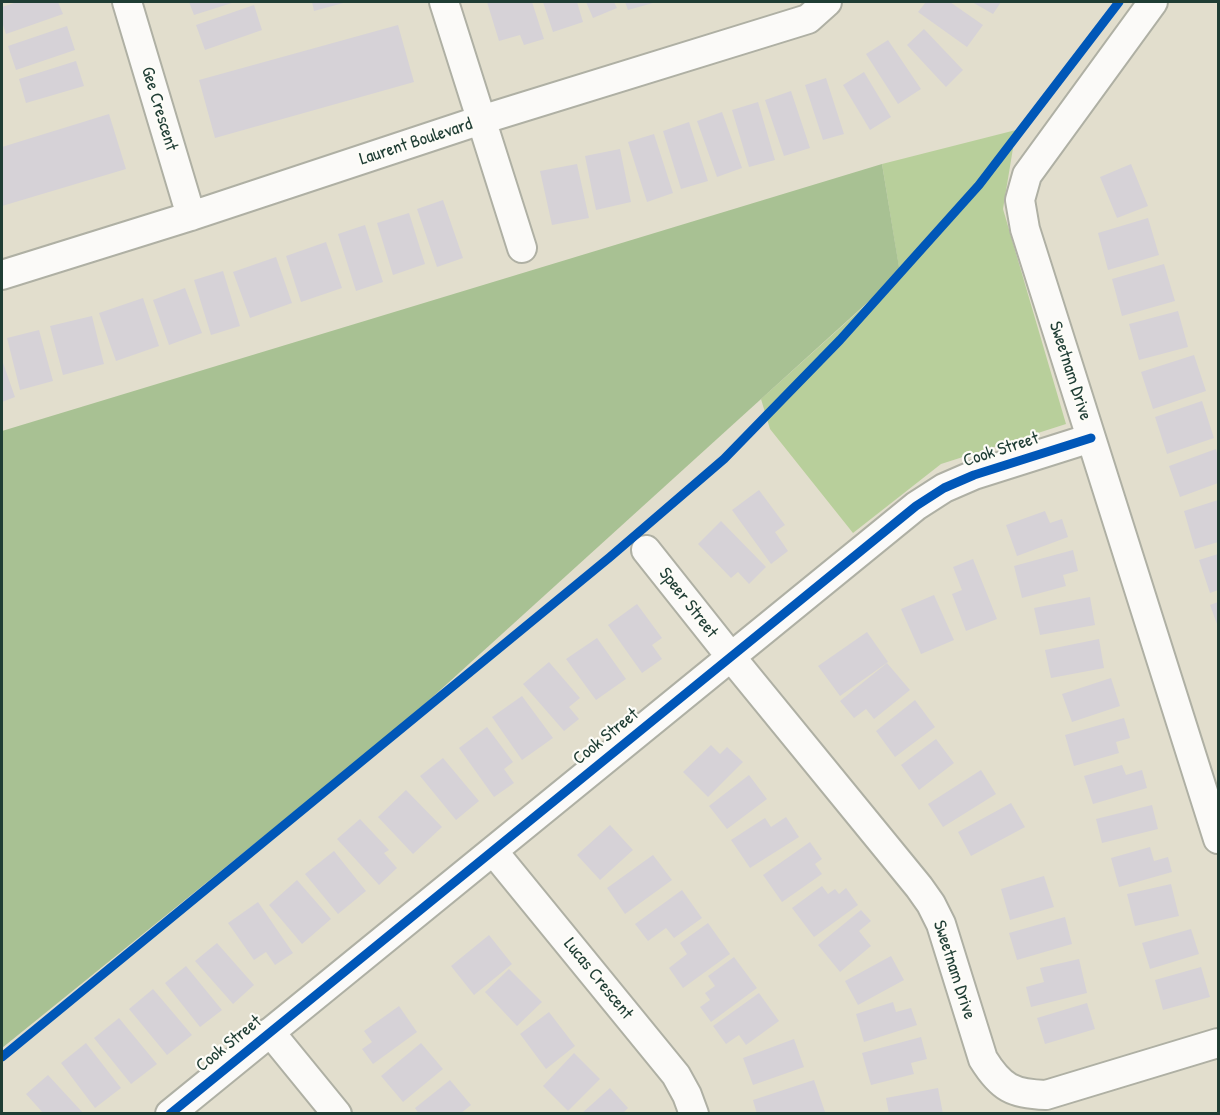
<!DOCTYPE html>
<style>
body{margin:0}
#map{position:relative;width:1220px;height:1115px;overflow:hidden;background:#e2decd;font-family:"Patrick Hand",sans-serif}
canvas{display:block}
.frame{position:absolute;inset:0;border:3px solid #1f3d34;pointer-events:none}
</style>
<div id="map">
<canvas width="1220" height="1115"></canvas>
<div class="frame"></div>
</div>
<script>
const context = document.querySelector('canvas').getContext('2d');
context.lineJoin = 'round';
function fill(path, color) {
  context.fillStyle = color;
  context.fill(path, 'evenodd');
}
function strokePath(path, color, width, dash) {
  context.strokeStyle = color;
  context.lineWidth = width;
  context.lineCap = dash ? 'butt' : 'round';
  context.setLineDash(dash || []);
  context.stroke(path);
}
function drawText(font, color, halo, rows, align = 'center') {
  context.font = font + ' "Patrick Hand",sans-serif';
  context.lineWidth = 4.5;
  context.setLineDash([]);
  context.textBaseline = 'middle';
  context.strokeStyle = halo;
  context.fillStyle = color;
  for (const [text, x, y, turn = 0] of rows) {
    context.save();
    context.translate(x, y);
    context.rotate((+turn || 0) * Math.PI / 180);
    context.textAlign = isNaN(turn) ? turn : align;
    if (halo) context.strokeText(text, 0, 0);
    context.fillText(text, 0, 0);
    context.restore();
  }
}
fill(new Path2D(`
 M1016,130L1003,209L1066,424L941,464L853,533L770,429L761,399L900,274L882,164Z`), '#b8cf9b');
fill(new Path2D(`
 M882,164L900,273L405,722L2,1048V431Z`), '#a8c193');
fill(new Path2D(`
 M17,2H58L63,14L6,34L2,22V7Z
 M189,2H235L194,15Z
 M312,2H347L314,11Z
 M487,2H532L544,39L524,45L520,35L499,41Z
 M543,2H577L583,22L553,32Z
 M586,2H614L617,8L593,18Z
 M625,2H652L653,3L628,10Z
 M926,2H950L983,25L967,47L918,12Z
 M972,2H1001L993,14Z
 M254,5L262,30L205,50L196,25Z
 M398,25L414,82L215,138L199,80Z
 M67,26L75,50L16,70L8,46Z
 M924,29L963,70L946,87L907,45Z
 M888,40L921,89L898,104L866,54Z
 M76,61L84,86L26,103L19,79Z
 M864,72L891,117L870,130L843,85Z
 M826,78L844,134L823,140L805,85Z
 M791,91L810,148L784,156L765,100Z
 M758,102L775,160L749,167L732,110Z
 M722,112L742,168L717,177L697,121Z
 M109,114L126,169L2,206V147Z
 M689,122L708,181L681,189L663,131Z
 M654,134L673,193L647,202L628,142Z
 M620,149L631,202L596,210L585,156Z
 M577,164L589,218L552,225L540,171Z
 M1131,164L1148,206L1117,218L1100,177Z
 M443,200L463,258L437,267L417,209Z
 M409,213L425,264L393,275L377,223Z
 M1148,218L1159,255L1108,270L1098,233Z
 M365,225L383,282L356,291L338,234Z
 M326,242L342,288L301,302L286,256Z
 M276,257L292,303L250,318L233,272Z
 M1164,264L1175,301L1122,316L1112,279Z
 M223,271L240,326L211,335L194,280Z
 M185,288L202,333L169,345L153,300Z
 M143,298L159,346L116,361L99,313Z
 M1178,311L1188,347L1139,360L1129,324Z
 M92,316L104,364L63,375L50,326Z
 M39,330L53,381L20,390L7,338Z
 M1194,355L1206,391L1153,409L1141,372Z
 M2,360L15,397L2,402Z
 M1202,401L1214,438L1167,454L1155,417Z
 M1216,449L1218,457V483L1180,497L1169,466Z
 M759,490L785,525L775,532L788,551L771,564L732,510Z
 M1218,500V542L1195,549L1184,511Z
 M1045,511L1050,523L1062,519L1068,537L1017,556L1006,525Z
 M721,521L766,567L749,584L738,572L731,578L698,544Z
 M1073,550L1078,571L1063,575L1066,586L1022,598L1014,566Z
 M1218,554V590L1210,593L1199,560Z
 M973,559L997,619L966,631L952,594L962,590L953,567Z
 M934,595L954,640L921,654L901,609Z
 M1090,597L1095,625L1040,635L1034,608Z
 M1218,602V624H1217L1210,605Z
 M637,604L662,638L652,645L662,659L642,673L608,625Z
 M867,632L888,662L840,696L818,666Z
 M597,638L626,679L596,700L566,659Z
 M1099,639L1104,668L1051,678L1045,650Z
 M549,662L580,698L569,707L579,719L564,731L523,684Z
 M887,663L910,690L874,719L866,709L854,718L840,701Z
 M1111,678L1120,706L1072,722L1062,694Z
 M522,696L553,738L522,760L492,717Z
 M915,700L935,727L895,757L876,731Z
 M1124,718L1130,738L1116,742L1119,753L1074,766L1065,735Z
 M487,727L513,762L504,769L514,783L494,797L459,748Z
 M936,739L954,763L919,790L901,765Z
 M711,745L720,754L727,747L743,762L708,797L683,772Z
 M443,758L479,801L456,820L420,776Z
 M1122,765L1126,775L1142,770L1147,788L1093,804L1084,776Z
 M981,770L996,794L943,827L928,804Z
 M749,775L767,799L727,829L709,806Z
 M406,790L442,827L413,854L378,817Z
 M1011,803L1025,827L971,856L958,832Z
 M1152,805L1158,829L1102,843L1096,819Z
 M786,817L799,837L750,868L731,840L765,818L771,827Z
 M360,819L389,850L384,853L397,868L379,885L337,839Z
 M610,825L633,850L600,880L577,855Z
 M810,842L822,859L815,864L822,874L782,902L763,875Z
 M1150,847L1154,861L1168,857L1172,872L1119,887L1111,858Z
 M334,851L366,891L338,914L305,874Z
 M653,855L672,880L625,914L607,888Z
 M1044,876L1054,907L1010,920L1001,889Z
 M297,880L331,919L302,944L269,905Z
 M1171,884L1179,916L1135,926L1127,894Z
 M822,886L828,894L835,889L839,894L846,888L858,905L814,937L792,908Z
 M682,890L702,918L674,938L666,928L648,941L635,924Z
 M258,902L293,953L275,965L266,952L254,960L228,923Z
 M861,910L871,921L859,931L871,946L840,972L818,945Z
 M1065,917L1072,944L1017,960L1009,933Z
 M708,923L730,954L683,988L669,968L687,954L680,943Z
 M1191,929L1199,954L1150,969L1142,943Z
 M489,935L512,964L474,995L451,966Z
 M217,943L254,985L233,1004L195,961Z
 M891,956L904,980L858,1005L845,981Z
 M734,957L757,988L711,1022L700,1007L710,1000L705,993L715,986L708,976Z
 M1079,959L1087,993L1031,1007L1026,987L1044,982L1040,968Z
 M186,966L222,1010L200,1027L165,983Z
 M1201,967L1210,997L1163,1010L1155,980Z
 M509,969L542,1002L517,1026L485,992Z
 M153,989L192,1035L167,1055L129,1009Z
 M759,993L779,1021L746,1045L739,1035L726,1044L713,1026Z
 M893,1002L896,1012L911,1008L917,1025L864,1042L856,1014Z
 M1087,1003L1095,1029L1045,1044L1037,1018Z
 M399,1006L417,1032L373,1064L362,1049L372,1042L364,1031Z
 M549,1012L575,1046L546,1069L520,1034Z
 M119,1018L157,1064L131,1084L94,1038Z
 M921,1037L927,1059L911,1063L914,1074L871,1085L862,1053Z
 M794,1039L804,1067L753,1085L743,1058Z
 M86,1043L121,1088L95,1108L61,1063Z
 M421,1043L443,1069L403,1102L381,1076Z
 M574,1053L600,1079L568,1111L543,1086Z
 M48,1075L84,1114H44L26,1094Z
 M450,1080L471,1105L460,1114H419L415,1108Z
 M814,1080L825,1112L819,1114H757L753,1100Z
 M610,1088L628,1108L622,1114H581Z
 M938,1088L943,1114H889L886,1098Z`), '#d6d2d7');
const minor = new Path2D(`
 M127,2L191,216
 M444,2L522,248
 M1153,2L1027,175L1020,200L1025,229L1218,839
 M2,275L191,216L481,120L808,19L827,2
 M646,550L731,657L919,887L931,904L941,924L983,1059C1001,1088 1013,1094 1046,1095L1218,1043
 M493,851L676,1075L687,1095L694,1114
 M270,1032L337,1114
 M170,1114L916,506L944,488L974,475L1091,438`);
strokePath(minor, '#afb0a4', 32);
strokePath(minor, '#fbfaf8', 28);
strokePath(new Path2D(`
 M2,1057L610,557L724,459L840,340L979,185L1119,2
 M170,1114L916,506L944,488L974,475L1091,438`), '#0057b8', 9);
drawText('18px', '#1f3d34', '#fdfcf7', [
 ["Gee Crescent",159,109,73],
 ["Laurent Boulevard",416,142,-18],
 ["Sweetnam Drive",1070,371,72],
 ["Cook Street",1001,450,-18],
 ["Speer Street",688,603,52],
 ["Cook Street",606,737,-39],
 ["Sweetnam Drive",954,970,72],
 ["Lucas Crescent",598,979,51],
 ["Cook Street",229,1044,-39]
]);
</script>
